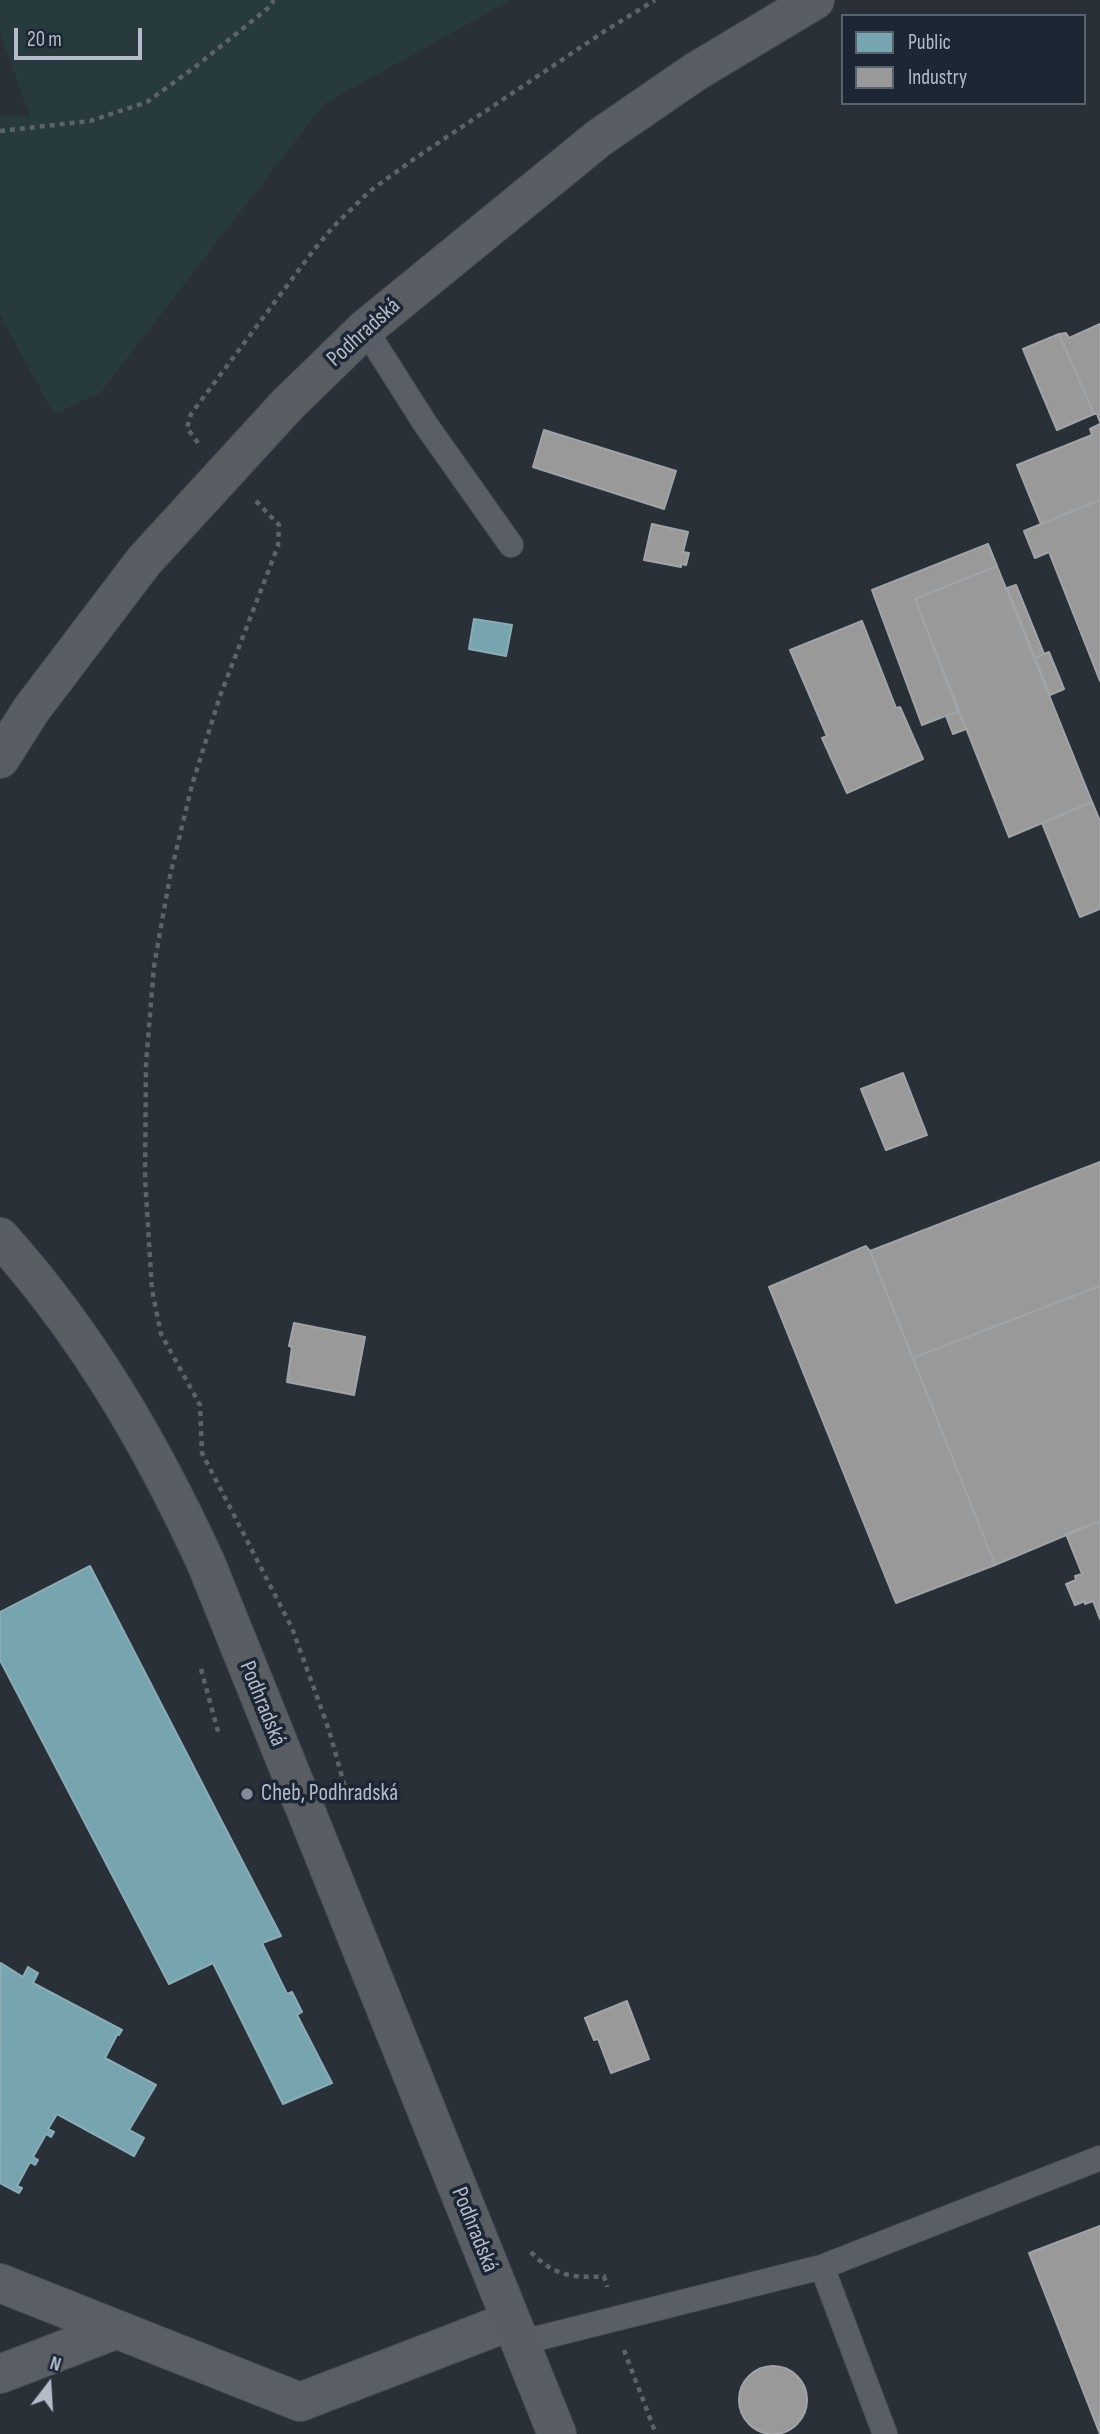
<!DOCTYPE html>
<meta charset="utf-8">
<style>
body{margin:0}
#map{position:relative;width:1100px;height:2434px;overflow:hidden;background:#2a3038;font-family:"Sofia Sans Condensed",sans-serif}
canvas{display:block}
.legend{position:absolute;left:841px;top:14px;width:245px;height:91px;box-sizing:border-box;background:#1d2633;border:2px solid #59626f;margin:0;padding:9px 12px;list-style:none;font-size:21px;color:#b4bcc9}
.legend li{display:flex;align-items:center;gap:14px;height:35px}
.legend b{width:35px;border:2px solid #59626f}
.north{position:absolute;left:14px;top:2350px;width:70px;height:70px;-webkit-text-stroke:5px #1d2633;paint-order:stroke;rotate:17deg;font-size:19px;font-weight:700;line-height:28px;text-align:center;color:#b4bcc9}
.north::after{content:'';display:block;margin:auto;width:24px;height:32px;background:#b4bcc9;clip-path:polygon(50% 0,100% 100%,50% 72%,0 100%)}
.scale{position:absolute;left:14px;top:28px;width:128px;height:32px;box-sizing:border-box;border:4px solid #b4bcc9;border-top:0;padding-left:9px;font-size:21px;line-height:24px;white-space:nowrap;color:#b4bcc9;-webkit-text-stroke:5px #1d2633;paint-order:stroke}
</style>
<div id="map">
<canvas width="1100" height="2434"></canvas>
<ul class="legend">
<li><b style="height:19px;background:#76a5af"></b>Public</li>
<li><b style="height:19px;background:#999"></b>Industry</li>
</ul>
<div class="north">N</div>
<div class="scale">20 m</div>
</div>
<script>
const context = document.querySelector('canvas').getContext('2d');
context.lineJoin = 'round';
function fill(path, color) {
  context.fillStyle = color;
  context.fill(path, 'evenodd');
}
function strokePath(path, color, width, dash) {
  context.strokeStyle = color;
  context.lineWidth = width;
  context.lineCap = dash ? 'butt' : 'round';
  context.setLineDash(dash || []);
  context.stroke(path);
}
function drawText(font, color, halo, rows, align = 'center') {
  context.font = font + ' "Sofia Sans Condensed",sans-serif';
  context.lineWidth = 7;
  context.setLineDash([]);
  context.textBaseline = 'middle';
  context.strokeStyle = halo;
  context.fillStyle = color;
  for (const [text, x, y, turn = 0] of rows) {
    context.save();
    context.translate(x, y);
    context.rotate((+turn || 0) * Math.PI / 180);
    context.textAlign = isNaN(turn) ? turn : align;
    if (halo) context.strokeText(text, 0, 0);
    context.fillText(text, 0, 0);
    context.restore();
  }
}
fill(new Path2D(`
 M0,0H511L324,104L100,393L54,414L0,315V115L30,117L0,32Z`), '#273a3e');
const public = new Path2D(`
 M474,619L512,625L506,656L469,649Z
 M90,1566L281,1936L262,1943L287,1994L292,1992L302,2012L297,2015L332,2083L283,2104L213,1963L169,1984L0,1660V1612Z
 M1,1963L23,1977L28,1967L38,1973L33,1983L122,2030L119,2035L118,2033L105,2058L156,2085L129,2130L144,2138L134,2156L57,2114L48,2129L54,2132L51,2137L46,2134L33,2157L38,2160L35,2165L30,2162L17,2186L22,2188L19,2193L0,2183Z`);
fill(public, '#76a5af');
strokePath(public, '#89acb7', 2);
const industry = new Path2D(`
 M1100,324V422L1097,414H1094L1059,334L1066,333L1069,338Z
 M1059,334L1094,414L1057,430L1023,349Z
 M1100,424V500L1041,524L1017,465L1092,435L1090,429Z
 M544,430L676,471L664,509L533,467Z
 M1100,500V681L1049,552L1035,558L1024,531Z
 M652,524L688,532L683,552L689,553L686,565L681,564V567L644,560Z
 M988,544L997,566L915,599L958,711L922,725L872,590Z
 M997,566L1092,802L1009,837L915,599Z
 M1016,585L1044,654L1035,658L1007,588Z
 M862,621L896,708L900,707L923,759L847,793L822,738L827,736L790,650Z
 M1049,652L1064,689L1050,695L1035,658Z
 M958,711L966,729L953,734L946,716Z
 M1092,802L1100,821V909L1080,917L1042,823Z
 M903,1073L927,1135L886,1150L861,1089Z
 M1100,1162V1286L913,1358L870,1251Z
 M866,1246L870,1251L995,1565L896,1603L769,1287Z
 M1100,1286V1521L995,1565L913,1358Z
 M294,1323L365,1337L354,1395L287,1382L292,1347L289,1346Z
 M1100,1521V1619L1093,1601L1085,1604V1601L1075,1605L1066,1584L1076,1580L1075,1576L1082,1574L1066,1534Z
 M627,2001L649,2059L611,2073L598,2039L594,2040L585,2018Z
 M1100,2226V2434L1029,2253Z
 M739 2400a34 34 0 1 1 68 0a34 34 0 1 1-68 0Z`);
fill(industry, '#999');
strokePath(industry, '#a1a4a7', 2);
const lane = new Path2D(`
 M365,329L426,425L511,545
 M822,2267L1100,2158
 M519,2343L822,2267L885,2434`);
const street = new Path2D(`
 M0,2283L300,2402L511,2321
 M0,2374L115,2330`);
const secondary = new Path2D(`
 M0,759L31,710L144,561L287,405L365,329L599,138L695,72L815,0
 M0,1237C88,1335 151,1444 206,1563L557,2434`);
strokePath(lane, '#484c53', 26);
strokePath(street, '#484c53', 40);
strokePath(secondary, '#484c53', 40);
strokePath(new Path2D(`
 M0,131L90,121L147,102L195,67L267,9L274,0
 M198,443L187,428L191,414L313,251L333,227L370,191L414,159L608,29L655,0
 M256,501L279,525L278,546L220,696L192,785L170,876L154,966L146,1064L145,1178L152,1290L161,1334L200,1405L202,1453L292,1628L329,1730L346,1791
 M201,1669L219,1735
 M531,2252C552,2275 574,2279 604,2276L607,2287
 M624,2350L656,2434`), '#5d636a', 4.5, [5, 5]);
strokePath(lane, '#5a5e66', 24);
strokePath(street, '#5a5e66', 38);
strokePath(secondary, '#595d64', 38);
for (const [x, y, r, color] of [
 [247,1794,7,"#848b96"]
]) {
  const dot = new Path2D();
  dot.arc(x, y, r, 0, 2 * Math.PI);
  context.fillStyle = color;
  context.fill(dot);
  strokePath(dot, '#1d2633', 2.5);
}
drawText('23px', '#b4bcc9', '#1d2633', [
 ["Podhradská",364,333,-42],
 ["Podhradská",262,1704,68],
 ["Podhradská",474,2230,68]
]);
drawText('23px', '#b4bcc9', '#1d2633', [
 ["Cheb, Podhradská",261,1794]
], 'left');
</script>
